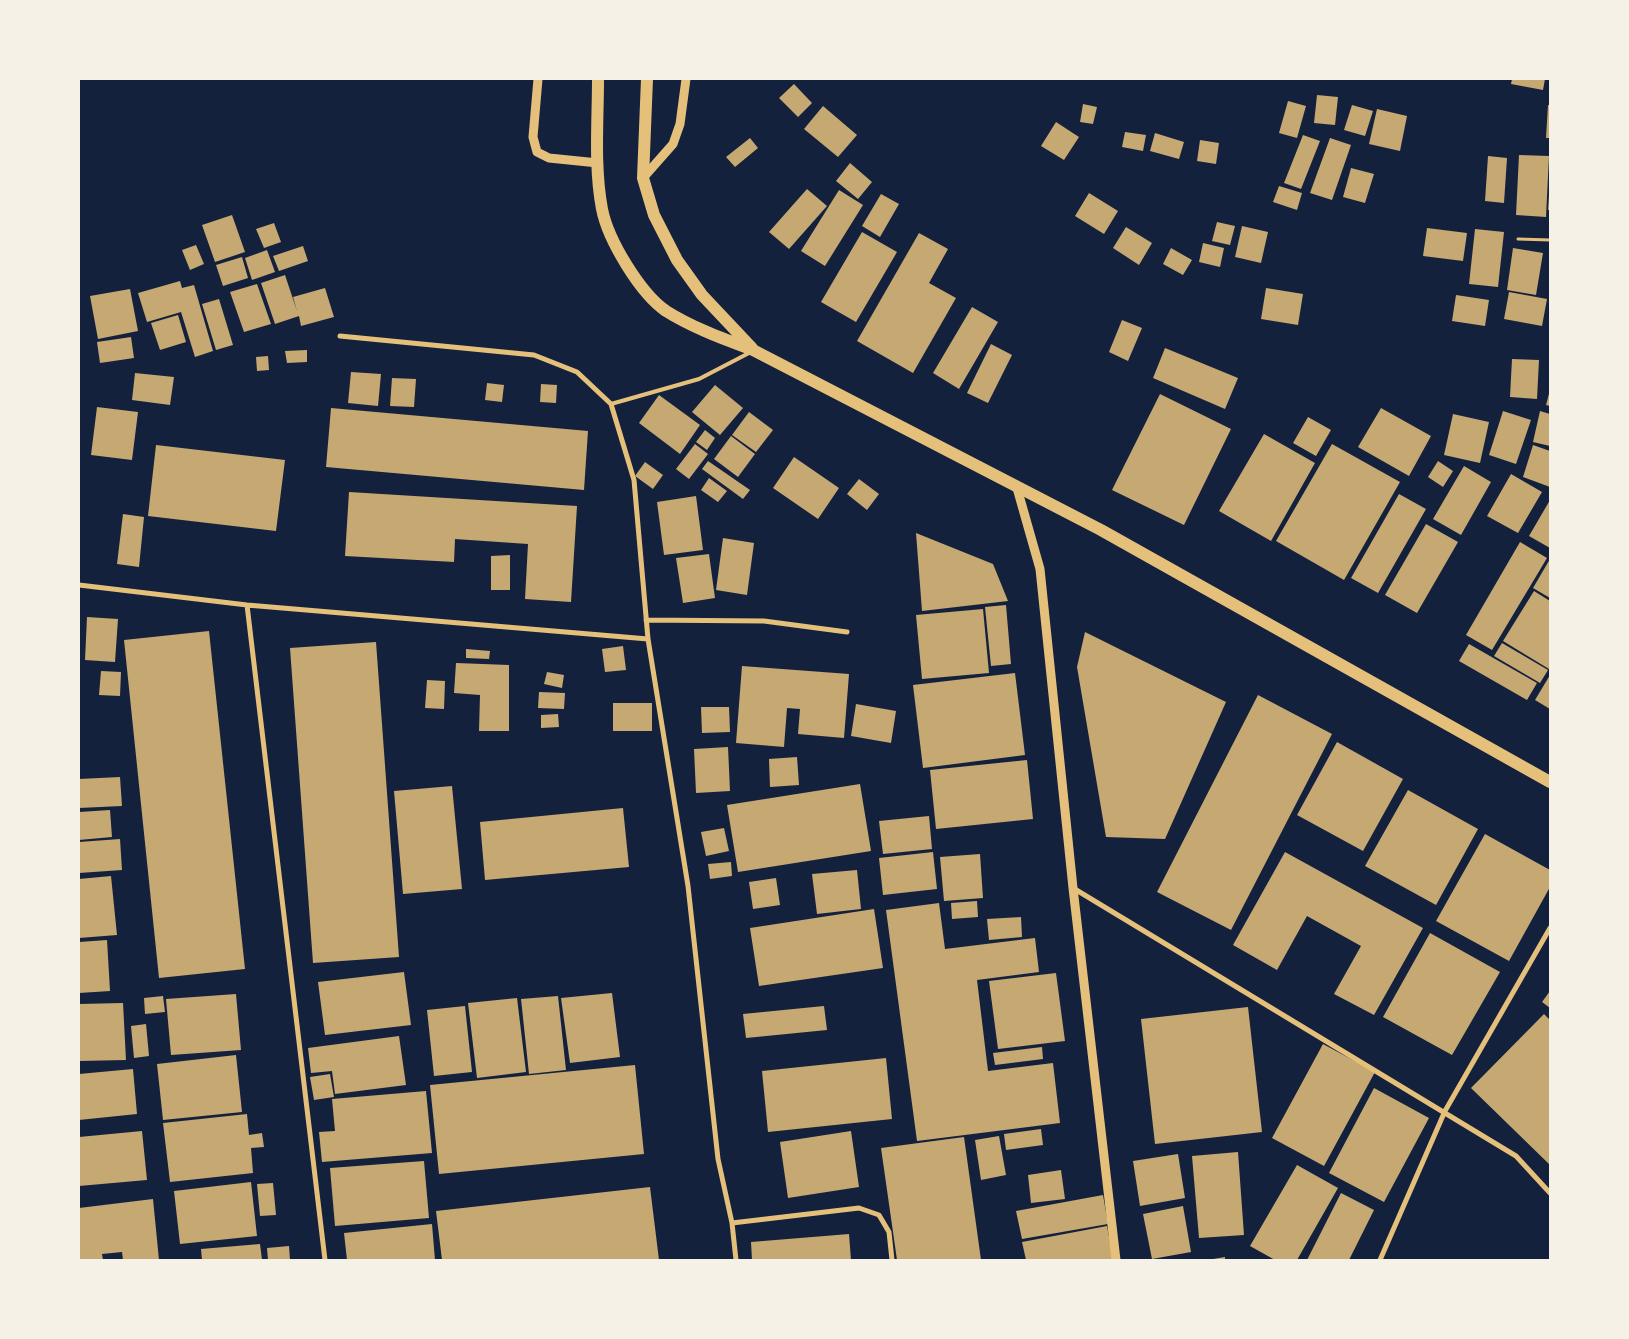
<!DOCTYPE html>
<style>
body{margin:0}
#map{position:relative;width:1629px;height:1339px;overflow:hidden;background:#14213d;font-family:Inter,sans-serif}
canvas{display:block}
.frame{position:absolute;inset:0;border:80px solid #f6f1e7;pointer-events:none}
</style>
<div id="map">
<canvas width="1629" height="1339"></canvas>
<div class="frame"></div>
</div>
<script>
const context = document.querySelector('canvas').getContext('2d');
context.lineJoin = 'round';
function fill(path, color) {
  context.fillStyle = color;
  context.fill(path, 'evenodd');
}
function strokePath(path, color, width, dash) {
  context.strokeStyle = color;
  context.lineWidth = width;
  context.lineCap = dash ? 'butt' : 'round';
  context.setLineDash(dash || []);
  context.stroke(path);
}
fill(new Path2D(`
 M1512,79H1545L1543,90L1511,84Z
 M794,84L812,103L798,117L779,98Z
 M1317,95L1338,97L1335,125L1314,123Z
 M1288,101L1306,106L1297,138L1279,133Z
 M1083,104L1097,107L1093,124L1080,122Z
 M1352,105L1373,111L1365,136L1344,130Z
 M1548,105H1550V138H1546Z
 M823,106L857,135L838,157L804,129Z
 M1377,109L1407,116L1400,151L1369,144Z
 M1056,122L1079,137L1064,160L1041,146Z
 M1125,132L1146,135L1143,151L1122,147Z
 M1155,133L1184,142L1179,159L1150,151Z
 M1303,135L1320,141L1301,189L1284,183Z
 M750,138L758,148L735,167L726,157Z
 M1330,138L1351,145L1332,200L1310,193Z
 M1200,140L1219,143L1216,164L1197,161Z
 M1519,155L1549,156L1546,217L1516,215Z
 M1488,156L1507,158L1504,203L1485,201Z
 M850,163L872,182L858,199L836,181Z
 M1351,168L1374,174L1365,203L1343,197Z
 M1279,186L1302,193L1297,210L1273,202Z
 M807,189L827,206L789,249L769,232Z
 M839,190L863,205L825,266L801,251Z
 M1089,193L1118,211L1104,234L1075,216Z
 M881,194L899,204L880,237L862,226Z
 M1549,195H1550V210H1548Z
 M232,215L245,252L215,262L202,225Z
 M1217,222L1235,226L1230,245L1212,241Z
 M274,223L281,242L264,248L256,229Z
 M1242,226L1268,232L1261,263L1235,257Z
 M1126,227L1152,243L1139,265L1113,248Z
 M1427,228L1467,233L1463,261L1423,256Z
 M1475,229L1504,232L1498,287L1469,284Z
 M862,232L897,252L856,322L821,302Z
 M919,233L948,249L929,283L956,298L913,373L857,341Z
 M1203,243L1224,248L1220,267L1199,262Z
 M196,245L204,264L190,270L182,250Z
 M303,246L308,261L279,271L273,256Z
 M1171,248L1192,260L1183,275L1163,264Z
 M1513,248L1543,253L1536,295L1507,290Z
 M267,250L275,272L252,280L245,258Z
 M242,257L248,278L223,286L216,265Z
 M285,275L297,311L293,297L325,288L334,317L301,326L299,316L275,324L261,283Z
 M180,281L182,288L194,285L213,351L195,357L181,312L147,322L138,293Z
 M257,284L271,324L244,332L230,292Z
 M1266,288L1303,294L1298,325L1261,319Z
 M130,289L138,331L98,339L90,296Z
 M1509,292L1547,299L1542,326L1504,319Z
 M1456,295L1489,300L1485,326L1452,321Z
 M219,299L233,345L216,350L202,304Z
 M972,307L998,322L959,389L933,373Z
 M178,315L186,342L160,350L151,323Z
 M1122,320L1142,328L1128,361L1109,352Z
 M131,337L134,358L100,363L97,342Z
 M991,344L1012,355L988,403L967,393Z
 M1165,348L1238,378L1225,409L1153,378Z
 M307,350V362L287,363L285,351Z
 M268,356L269,370L257,371L256,357Z
 M1512,359L1539,360L1537,399L1510,397Z
 M351,372L381,374L378,406L348,403Z
 M135,373L174,377L170,405L132,400Z
 M392,378L416,379L414,407L390,406Z
 M487,383L504,385L502,402L485,400Z
 M541,384L557,385L556,403L540,402Z
 M715,385L743,408L720,435L692,412Z
 M1550,390V406L1546,405Z
 M1160,394L1231,429L1184,525L1112,490Z
 M659,395L700,425L680,454L639,423Z
 M97,407L138,412L132,460L91,455Z
 M331,408L588,431L584,490L326,467Z
 M1381,408L1431,436L1409,476L1358,447Z
 M1503,411L1531,420L1516,464L1489,455Z
 M1540,411L1550,414V446L1533,442Z
 M749,412L773,430L756,452L732,435Z
 M1453,414L1489,422L1480,463L1444,455Z
 M1308,417L1331,430L1316,456L1293,443Z
 M705,430L715,438L707,450L696,442Z
 M1264,434L1315,463L1271,541L1219,511Z
 M731,436L755,454L738,477L714,459Z
 M695,444L708,454L689,479L676,469Z
 M1332,444L1400,482L1344,580L1276,541Z
 M156,445L285,460L276,531L148,516Z
 M1533,445L1550,451V487L1523,477Z
 M794,457L839,488L818,519L773,488Z
 M708,461L750,490L743,499L702,469Z
 M1438,461L1453,471L1443,487L1428,477Z
 M645,462L663,475L653,489L635,476Z
 M1464,466L1491,482L1461,535L1433,519Z
 M1511,474L1542,492L1518,533L1487,516Z
 M709,478L727,491L718,502L701,490Z
 M859,479L879,494L867,510L847,494Z
 M349,492L577,506L571,602L525,599L528,544L455,539L454,562L345,556Z
 M1399,494L1426,509L1378,593L1351,578Z
 M696,496L703,550L664,555L657,502Z
 M1550,500V548L1529,536Z
 M123,514L144,517L139,567L117,564Z
 M1426,524L1458,542L1417,613L1385,595Z
 M916,533L993,564L1008,601L922,611Z
 M723,538L754,543L747,595L716,590Z
 M1520,542L1547,558L1492,650L1466,635Z
 M709,554L715,598L683,603L676,558Z
 M510,555V590H491V556Z
 M1550,559V598L1533,588Z
 M1534,591L1550,601L1549,669L1503,641Z
 M1006,605L1011,664L991,666L985,607Z
 M983,609L989,673L922,679L916,615Z
 M87,617L118,619L115,662L85,660Z
 M209,631L245,969L159,978L124,640Z
 M1085,632L1226,702L1165,839L1106,837L1077,667Z
 M376,642L399,957L313,963L290,648Z
 M1502,643L1548,670L1540,683L1494,656Z
 M1469,644L1537,683L1527,700L1459,661Z
 M623,646L626,670L605,672L602,649Z
 M466,649L490,651L489,659L466,658Z
 M456,663L509,665V731H479L480,695L454,693Z
 M742,666L849,674L844,738L798,734L800,709L787,708L784,747L736,743Z
 M101,671L121,672L120,696L99,695Z
 M547,672L564,675L562,688L544,684Z
 M1015,673L1025,755L923,768L913,685Z
 M1550,675V709L1535,700Z
 M427,680L445,681L444,709L425,708Z
 M539,692L565,693L564,709L538,708Z
 M1258,695L1332,734L1231,930L1157,892Z
 M613,703H652V731H613Z
 M856,704L896,711L891,743L851,736Z
 M701,707H729L730,732L702,733Z
 M558,714L559,727L541,728V715Z
 M1337,742L1403,779L1363,851L1297,815Z
 M728,747L730,791L696,793L694,749Z
 M797,757L799,785L770,787L769,759Z
 M1027,760L1033,819L936,829L930,770Z
 M120,777L122,806L79,808V779Z
 M860,784L871,851L738,872L727,805Z
 M452,786L462,889L403,894L394,791Z
 M1408,790L1478,829L1436,905L1365,866Z
 M623,808L629,867L485,880L480,822Z
 M110,810L112,837L79,840V812Z
 M929,816L932,849L883,854L879,821Z
 M724,828L729,851L706,856L701,832Z
 M1485,834L1550,870V887L1509,961L1436,921Z
 M120,839L122,870L79,873V842Z
 M933,852L937,889L883,895L879,858Z
 M1285,852L1423,928L1374,1015L1334,994L1361,946L1307,916L1277,970L1233,945Z
 M980,854L983,898L944,901L940,857Z
 M731,862L732,876L710,879L708,864Z
 M857,870L861,909L817,914L812,874Z
 M111,876L117,935L79,938V879Z
 M776,878L780,905L753,909L749,882Z
 M977,901L978,917L952,919L951,903Z
 M939,903L945,949L1035,938L1039,972L977,980L988,1071L1053,1063L1060,1123L917,1141L886,910Z
 M874,909L883,968L759,986L750,928Z
 M1021,917L1022,937L989,940L987,919Z
 M1430,933L1500,972L1452,1055L1383,1017Z
 M107,940L110,991L79,993V942Z
 M404,972L411,1025L325,1035L318,982Z
 M1056,973L1065,1041L998,1049L989,981Z
 M1550,991V1008L1542,1002Z
 M612,993L620,1057L570,1063L561,998Z
 M236,994L241,1050L171,1055L166,999Z
 M163,996L165,1012L145,1014L144,998Z
 M558,996L566,1070L529,1074L521,999Z
 M517,998L526,1072L477,1078L468,1003Z
 M123,1003L126,1060L79,1061V1004Z
 M465,1006L472,1072L434,1076L427,1010Z
 M824,1006L827,1030L746,1038L743,1014Z
 M1248,1007L1262,1132L1155,1144L1141,1019Z
 M1544,1014L1550,1020V1165L1471,1088Z
 M146,1024L149,1056L134,1058L131,1026Z
 M399,1036L406,1085L335,1094L332,1071L311,1073L308,1048Z
 M1323,1044L1375,1072L1324,1166L1272,1138Z
 M1042,1047L1043,1059L995,1065L993,1053Z
 M236,1055L242,1112L163,1120L157,1064Z
 M886,1058L892,1119L768,1132L762,1071Z
 M635,1065L644,1154L439,1174L430,1085Z
 M133,1069L137,1114L79,1120V1074Z
 M330,1074L334,1097L314,1100L310,1077Z
 M1374,1088L1429,1118L1384,1202L1329,1173Z
 M426,1091L432,1153L322,1162L319,1132L335,1131L332,1099Z
 M247,1114L249,1135L262,1133L264,1147L251,1148L253,1173L170,1182L163,1123Z
 M1041,1129L1043,1145L1006,1150L1004,1134Z
 M142,1131L147,1180L79,1186V1137Z
 M851,1131L859,1187L788,1198L780,1142Z
 M999,1136L1006,1175L981,1180L975,1140Z
 M964,1137L981,1260H897L881,1148Z
 M1238,1152L1244,1235L1199,1238L1192,1156Z
 M1178,1154L1185,1198L1140,1206L1133,1161Z
 M424,1161L429,1218L335,1226L330,1168Z
 M1297,1165L1338,1188L1297,1260H1275L1250,1246Z
 M1061,1170L1065,1199L1031,1203L1028,1175Z
 M251,1182L257,1236L180,1244L174,1191Z
 M273,1183L276,1215L260,1216L257,1184Z
 M650,1187L659,1260H442L436,1211Z
 M1341,1193L1374,1210L1349,1260H1307Z
 M1103,1195L1108,1224L1022,1239L1016,1211Z
 M153,1199L159,1260H123L122,1252L102,1254L103,1260H79V1208Z
 M1183,1206L1191,1252L1152,1259L1143,1214Z
 M432,1224L435,1260H347L344,1233Z
 M1107,1226L1113,1259L1026,1260L1022,1242Z
 M849,1234L851,1260H752L751,1242Z
 M260,1244L262,1260H202L201,1249Z
 M289,1246L290,1260H268L267,1248Z
 M1225,1257V1260H1213V1259Z`), '#c6a872');
strokePath(new Path2D(`
 M1518,239L1550,240`), '#e5c07b', 3);
strokePath(new Path2D(`
 M611,404L699,379L749,353`), '#e5c07b', 4);
strokePath(new Path2D(`
 M340,336L534,355L577,372L611,404L634,480L648,639L688,886L718,1159L732,1223L736,1260
 M79,585L247,605L648,639
 M247,605L325,1260
 M646,620L764,621L847,632
 M1073,888L1516,1156L1550,1193
 M732,1223L859,1208L879,1215L889,1232L892,1260
 M1380,1260L1445,1111L1550,928`), '#e5c07b', 5);
strokePath(new Path2D(`
 M538,79L533,137L537,152L549,158L598,163
 M643,178L673,144L680,124L686,79
 M1017,488L1040,569L1073,888L1116,1260`), '#e5c07b', 9);
strokePath(new Path2D(`
 M598,79C598,121 594,167 602,209C608,240 640,293 666,311C693,328 724,339 753,350L1101,530L1550,782
 M647,79L643,178L654,215L677,260L702,295L752,348`), '#e5c07b', 12);
</script>
